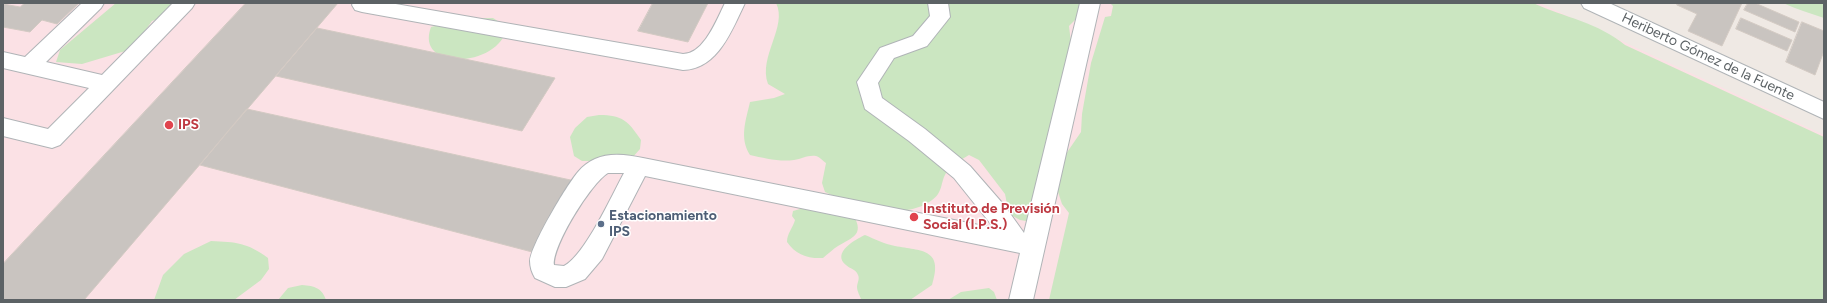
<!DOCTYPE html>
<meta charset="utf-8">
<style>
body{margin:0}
#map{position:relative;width:1827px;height:303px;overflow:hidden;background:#efe9e4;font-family:Figtree,sans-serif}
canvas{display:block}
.frame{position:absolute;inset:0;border:4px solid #5c6265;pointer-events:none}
</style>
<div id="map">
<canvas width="1827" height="303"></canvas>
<div class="frame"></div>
</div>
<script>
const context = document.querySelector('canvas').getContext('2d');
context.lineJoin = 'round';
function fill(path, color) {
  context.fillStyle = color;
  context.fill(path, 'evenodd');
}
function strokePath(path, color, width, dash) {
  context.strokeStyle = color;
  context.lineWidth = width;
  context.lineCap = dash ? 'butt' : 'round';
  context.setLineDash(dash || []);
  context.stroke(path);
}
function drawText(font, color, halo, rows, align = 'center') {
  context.font = font + ' Figtree,sans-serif';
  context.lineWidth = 3;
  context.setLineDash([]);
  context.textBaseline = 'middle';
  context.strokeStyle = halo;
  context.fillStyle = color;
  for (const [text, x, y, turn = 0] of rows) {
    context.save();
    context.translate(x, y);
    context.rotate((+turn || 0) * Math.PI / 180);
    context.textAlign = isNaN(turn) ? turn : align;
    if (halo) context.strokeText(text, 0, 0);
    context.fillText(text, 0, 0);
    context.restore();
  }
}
fill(new Path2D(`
 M3,3H1540L1824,135V300H3Z`), '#fbe1e5');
fill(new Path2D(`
 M116,3H183L176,13L152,21L132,49L82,64L56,62L60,50Z
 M776,3H1089L1087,8L1069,26L1072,51L1032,222L1020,220L1009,214L1005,194L979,160L969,155C959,161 948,166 944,177C942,182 941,190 938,194C932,203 915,210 905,210C886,211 842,201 825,192L822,183L826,163C823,161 820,157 816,156C807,155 802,159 794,160C779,162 764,158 750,155C739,138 746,120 750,102L774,98L785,94L768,84C758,56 788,27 776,3Z
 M1110,3H1533C1564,17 1599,23 1625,45L1824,137V300H1049L1069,213L1062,204L1055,183L1059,164L1081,132L1082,114L1091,63L1105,17L1111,16L1113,6Z
 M1783,3H1824V18C1810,13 1796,9 1783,3Z
 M493,18L507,27C500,68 414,72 431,27L439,25L448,19Z
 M599,115C623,115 628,121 641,140L640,149L632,158L607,161H582L574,156L570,137L575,128L587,117Z
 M807,207L854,216C864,235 853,237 838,246C833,249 828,254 823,258C808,259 795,254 787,242C787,233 793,228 795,220L792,216L793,211Z
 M865,235C875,239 884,244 895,246C921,251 944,248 932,285L910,300L861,299C860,296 857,291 857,287C857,283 860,279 858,275C856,269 850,269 846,265C831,253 856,239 865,235Z
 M211,241C236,242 248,243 268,258L269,269L261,280L234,300H154L163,275L184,254Z
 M302,285C315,286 322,288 326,300H278L288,288Z
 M989,288L994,292L997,300H948L961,292Z`), '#cbe6c1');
const building = new Path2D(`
 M25,3H79L57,24L42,20L30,32L3,27V4L20,7Z
 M246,3H338L84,300H3V264Z
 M653,3H708L688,42L638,31Z
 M1678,3H1742L1722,46L1688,31L1697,14L1677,5Z
 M1748,3H1755L1799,22L1795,32L1744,10Z
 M1741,18L1792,40L1787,51L1736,29Z
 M1802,22L1824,31V51L1815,75L1786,62Z
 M317,28L555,78L522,131L276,76Z
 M247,109L575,181L536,253L200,165Z`);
fill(building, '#c9c4c0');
strokePath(building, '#d3cac3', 1);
const minor = new Path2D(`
 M82,3H104L101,8L46,62L102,75L173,3H195L192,8L60,145L52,148L3,136V118L48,129L89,88L3,68V52L25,57Z
 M353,3H390L683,54C704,54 717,19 725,3H745C732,30 718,69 683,70L362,12L355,10L352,5Z
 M928,3H948L950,17L927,46L894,58L878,83L882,98L925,129L970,166L1004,205L1024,233L1080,3H1100L1033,300H1009L1020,253L645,176L602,259L585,279L566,287H555L535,278C532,273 530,267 530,261C531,245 567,185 578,172C583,166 588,162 595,159C610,152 628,155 643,158L994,228L954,178L909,141L865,109L857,82L880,48L913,36L930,16ZM608,173H624C612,195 585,255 564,266L554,265C552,246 591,183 608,173Z
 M1581,3H1609L1824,102V119L1584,8Z`);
strokePath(minor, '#b0b4b7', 2);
fill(minor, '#fff');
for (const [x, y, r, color] of [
 [169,125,5,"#e0444e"],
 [914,217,5,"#e0444e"],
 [601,224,4,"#5c6f8a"]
]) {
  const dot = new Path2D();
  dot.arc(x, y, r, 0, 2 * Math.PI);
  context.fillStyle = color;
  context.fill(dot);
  strokePath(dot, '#fff', 1.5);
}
drawText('14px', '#5c6265', '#fff', [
 ["Heriberto Gómez de la Fuente",1708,57,25]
]);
drawText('bold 14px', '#be3a42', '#fff', [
 ["IPS",178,125],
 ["Instituto de Previsión",923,209],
 ["Social (I.P.S.)",923,225]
], 'left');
drawText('bold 14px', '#4e5e75', '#fff', [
 ["Estacionamiento",609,216],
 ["IPS",609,232]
], 'left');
</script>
